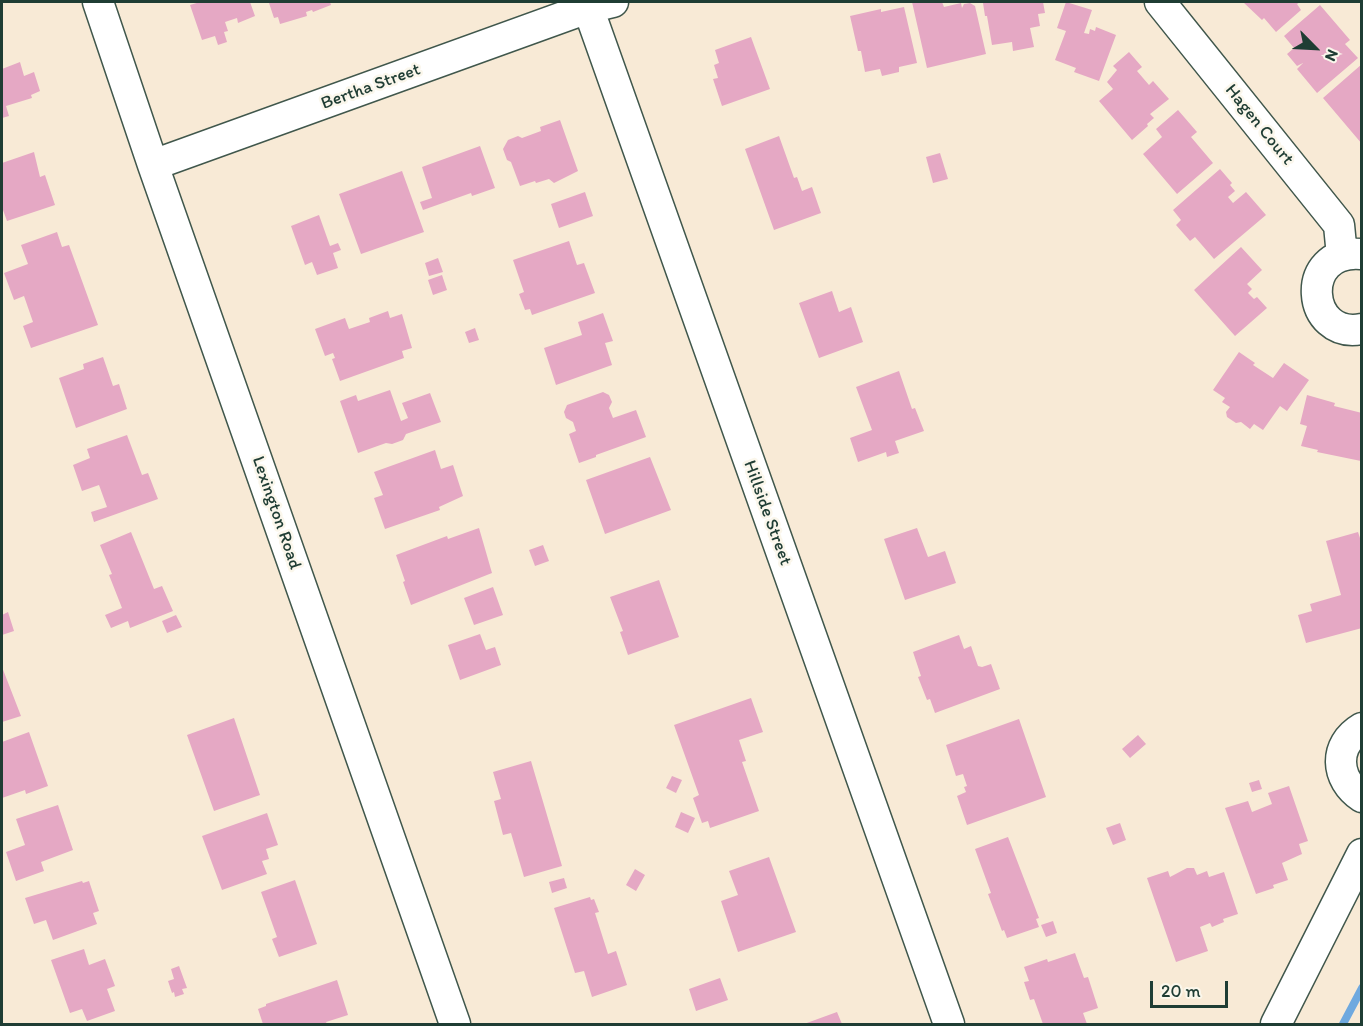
<!DOCTYPE html>
<style>
body{margin:0}
#map{position:relative;width:1363px;height:1026px;overflow:hidden;background:#f8ead6;font-family:Itim,sans-serif}
canvas{display:block}
.frame{position:absolute;inset:0;border:3px solid #1f3d34;pointer-events:none}
.north{position:absolute;left:1285px;top:18px;width:60px;height:60px;-webkit-text-stroke:4px #fbf7ec;paint-order:stroke;rotate:114deg;font-size:16px;font-weight:700;line-height:24px;text-align:center;color:#1f3d34}
.north::after{content:'';display:block;margin:auto;width:21px;height:27px;background:#1f3d34;clip-path:polygon(50% 0,100% 100%,50% 72%,0 100%)}
.scale{position:absolute;left:1150px;top:981px;width:78px;height:27px;box-sizing:border-box;border:3px solid #1f3d34;border-top:0;padding-left:8px;font-size:18px;line-height:21px;white-space:nowrap;color:#1f3d34;-webkit-text-stroke:4px #fbf7ec;paint-order:stroke}
</style>
<div id="map">
<canvas width="1363" height="1026"></canvas>
<div class="frame"></div>
<div class="north">N</div>
<div class="scale">20 m</div>
</div>
<script>
const context = document.querySelector('canvas').getContext('2d');
context.lineJoin = 'round';
function strokePath(path, color, width, dash) {
  context.strokeStyle = color;
  context.lineWidth = width;
  context.lineCap = dash ? 'butt' : 'round';
  context.setLineDash(dash || []);
  context.stroke(path);
}
function fill(path, color) {
  context.fillStyle = color;
  context.fill(path, 'evenodd');
}
function drawText(font, color, halo, rows, align = 'center') {
  context.font = font + ' Itim,sans-serif';
  context.lineWidth = 5;
  context.setLineDash([]);
  context.textBaseline = 'middle';
  context.strokeStyle = halo;
  context.fillStyle = color;
  for (const [text, x, y, turn = 0] of rows) {
    context.save();
    context.translate(x, y);
    context.rotate((+turn || 0) * Math.PI / 180);
    context.textAlign = isNaN(turn) ? turn : align;
    if (halo) context.strokeText(text, 0, 0);
    context.fillText(text, 0, 0);
    context.restore();
  }
}
strokePath(new Path2D(`
 M1343,1024L1362,988`), '#6fa9df', 8);
fill(new Path2D(`
 M200,2H250L255,16L238,23L237,18L225,22L228,31L224,32L227,42L218,45L215,36L202,40L190,5Z
 M273,2H330L331,5L313,12L312,10L306,12L307,16L280,24L278,17L274,18L269,3Z
 M912,2H942L944,7L961,3L962,8L964,4L970,3L975,6L986,54L927,68Z
 M985,2H1043L1045,13L1038,14L1040,26L1030,28L1034,47L1013,51L1012,42L992,45L987,16H985L983,3Z
 M1066,2L1092,10L1084,33L1089,34L1090,29L1095,31L1096,27L1116,35L1099,81L1074,72L1076,68L1055,60L1066,31L1057,28Z
 M1243,2H1300L1297,4L1301,10L1276,32L1264,18L1262,20Z
 M1320,5L1350,40L1345,44L1358,58L1317,93L1297,69L1303,63L1297,66L1287,54L1294,48L1284,36Z
 M904,7L917,63L899,67V72L882,76L880,69L865,72L861,51H858L850,16L881,9V12Z
 M751,37L770,89L722,106L713,79L718,78L714,65L719,63L715,50Z
 M1129,52L1142,67L1137,71L1149,85L1153,81L1169,99L1150,114L1154,118L1147,124L1148,126L1132,140L1099,101L1113,89L1107,82L1117,70L1113,66Z
 M20,62L24,76L34,72L40,91L31,95L32,98L6,106L9,116L2,118V69Z
 M1362,64V144L1323,98Z
 M1178,110L1197,132L1191,137L1213,163L1177,194L1143,154L1162,137L1156,129Z
 M560,120L578,171L554,183L549,179L536,183L535,181L520,186L511,162L507,160L503,149L508,140L518,136L522,138L541,131L540,127Z
 M779,136L794,178L797,177L802,191L812,187L821,213L774,230L745,149Z
 M480,146L495,188L472,196L471,193L423,210L420,202L432,198L422,167Z
 M34,152L40,177L45,175L55,205L7,221L3,210L2,211V163Z
 M940,153L948,179L933,183L926,157Z
 M1220,169L1232,183L1230,185L1235,191L1228,197L1233,203L1246,192L1266,215L1214,259L1195,237L1190,241L1176,225L1181,220L1173,210Z
 M402,171L424,232L361,254L339,194Z
 M585,192L593,216L559,228L551,204Z
 M319,215L330,246L338,243L341,250L333,253L338,268L317,275L312,262L305,265L291,226Z
 M57,232L62,247L69,245L98,325L31,348L23,326L33,322L24,296L14,300L4,273L28,264L21,245Z
 M569,241L577,265L584,263L595,293L532,315L530,309L525,310L519,294L524,292L513,260Z
 M1241,247L1262,270L1247,284L1252,289L1248,293L1254,299L1257,297L1267,308L1235,336L1194,290Z
 M438,258L443,272L429,276L425,263Z
 M442,275L447,290L433,295L428,280Z
 M832,291L839,312L851,307L863,342L819,358L799,303Z
 M388,311L390,318L402,314L412,348L402,351L404,358L340,381L332,359L335,358L333,353L325,356L315,329L345,318L349,329L370,322L369,318Z
 M603,313L613,341L605,343L612,365L556,385L544,348L582,335L578,322Z
 M475,328L479,340L469,343L465,332Z
 M1239,352L1255,363L1253,365L1273,378L1284,363L1309,380L1287,411L1280,406L1263,430L1254,424L1250,429L1241,422L1236,423L1227,417L1226,412L1230,407L1222,402L1225,398L1213,390Z
 M103,357L113,386L119,384L127,409L76,428L59,378L84,369L83,364Z
 M899,371L912,409L915,408L924,431L895,441L899,453L887,457L886,452L858,462L850,438L872,430L856,387Z
 M390,390L401,421L408,418L402,403L430,393L441,422L406,434L403,440L392,444L386,443L358,453L340,401L356,395L358,401Z
 M603,392L609,395L612,402L609,408L613,418L636,410L646,437L596,455V457L579,463L569,434L576,431L573,422L566,418L564,412L567,405Z
 M1307,395L1335,403L1334,406L1362,413L1361,461L1317,452L1318,450L1301,446L1307,426L1300,424Z
 M127,435L142,475L148,473L158,499L94,522L91,512L107,507L99,485L82,491L73,465L90,458L87,449Z
 M435,450L441,469L453,465L463,496L439,507L440,510L385,529L374,498L383,495L374,472Z
 M650,457L671,510L605,534L586,480Z
 M479,528L492,573L411,605L403,582L405,581L396,555L447,536L448,539Z
 M917,528L928,557L945,551L956,583L905,600L884,539Z
 M131,532L154,589L162,586L173,611L130,628L128,621L111,628L105,615L122,608L109,575L112,574L100,545Z
 M1358,532L1362,544V628L1306,643L1298,615L1312,611L1310,604L1341,595L1326,541Z
 M543,545L549,561L535,566L529,550Z
 M659,580L679,637L628,655L620,632L623,631L610,597Z
 M493,587L503,615L474,625L464,598Z
 M8,612L14,631L2,635V615Z
 M176,615L182,627L167,633L162,621Z
 M480,634L486,650L495,647L501,665L460,680L448,645Z
 M959,635L964,649L971,646L978,666L982,667L991,664L1000,689L935,713L930,699L927,700L918,677L921,676L913,652Z
 M2,667L21,716L2,722Z
 M751,698L763,732L739,740L746,761L742,762L759,811L710,828L708,821L702,823L693,798L699,795L674,725Z
 M234,718L260,795L214,811L187,735Z
 M1019,719L1046,797L967,825L957,796L966,792L964,787L967,786L963,774L956,776L946,745Z
 M29,732L48,786L26,794L25,790L2,798V742Z
 M1138,735L1146,744L1130,758L1122,749Z
 M531,761L562,866L524,877L511,833L503,835L494,801L501,799L493,772Z
 M672,776L682,780L676,793L666,788Z
 M1259,780L1262,789L1252,792L1249,783Z
 M1289,786L1308,841L1299,844L1302,854L1282,863L1288,880L1273,885L1274,888L1256,894L1225,808L1248,801L1252,812L1272,804L1268,793Z
 M58,805L73,850L41,862L44,871L16,881L6,852L25,845L16,819Z
 M681,812L695,818L688,833L675,827Z
 M267,813L278,845L266,849L269,859L262,861L267,874L222,890L202,836Z
 M1120,823L1126,840L1113,845L1106,828Z
 M1008,837L1039,918L1036,919L1039,927L1007,938L1004,930L1002,931L988,894L991,893L975,849Z
 M769,857L796,932L738,952L721,901L738,895L729,871Z
 M1187,868H1194L1197,875L1207,871L1209,877L1224,872L1238,914L1223,919L1224,922L1212,927L1210,923L1200,927L1208,951L1176,962L1147,878L1168,871L1170,877Z
 M635,869L645,875L636,891L626,885Z
 M564,878L567,888L552,893L549,882Z
 M295,880L317,944L279,957L272,939L277,937L261,892Z
 M82,881L83,883L89,881L99,911L93,913L97,924L53,940L46,920L34,924L25,898Z
 M590,897L591,900L594,899L599,912L595,913L608,954L616,951L627,985L592,997L584,971L575,973L554,908Z
 M1053,921L1057,933L1046,937L1041,925Z
 M84,949L89,965L105,959L115,986L107,989L115,1011L87,1021L82,1009L70,1013L51,960Z
 M1075,953L1084,978L1088,977L1098,1008L1083,1013L1087,1024H1043L1034,999L1030,1000L1024,982L1029,981L1024,967L1047,959L1048,962Z
 M179,966L187,988L182,989L184,994L175,997L174,992L172,993L168,981L174,979L171,969Z
 M720,978L728,1000L696,1011L689,989Z
 M337,980L348,1015L326,1022L327,1024H263L258,1009L266,1006V1004Z
 M837,1012L842,1024H804Z`), '#e5a8c4');
const minor = new Path2D(`
 M98,2L153,165L455,1024
 M586,2L949,1024
 M1160,2L1339,225L1342,256
 M153,165L588,8L613,2
 M1361,254C1298,249 1306,340 1362,329
 M1362,728C1333,745 1335,779 1362,797
 M1276,1024L1362,854`);
strokePath(minor, '#40574c', 33);
strokePath(minor, '#fff', 30);
drawText('18px', '#1f3d34', '#fbf7ec', [
 ["Bertha Street",371,87,-20],
 ["Hagen Court",1259,125,51],
 ["Lexington Road",276,513,71],
 ["Hillside Street",767,513,70]
]);
</script>
